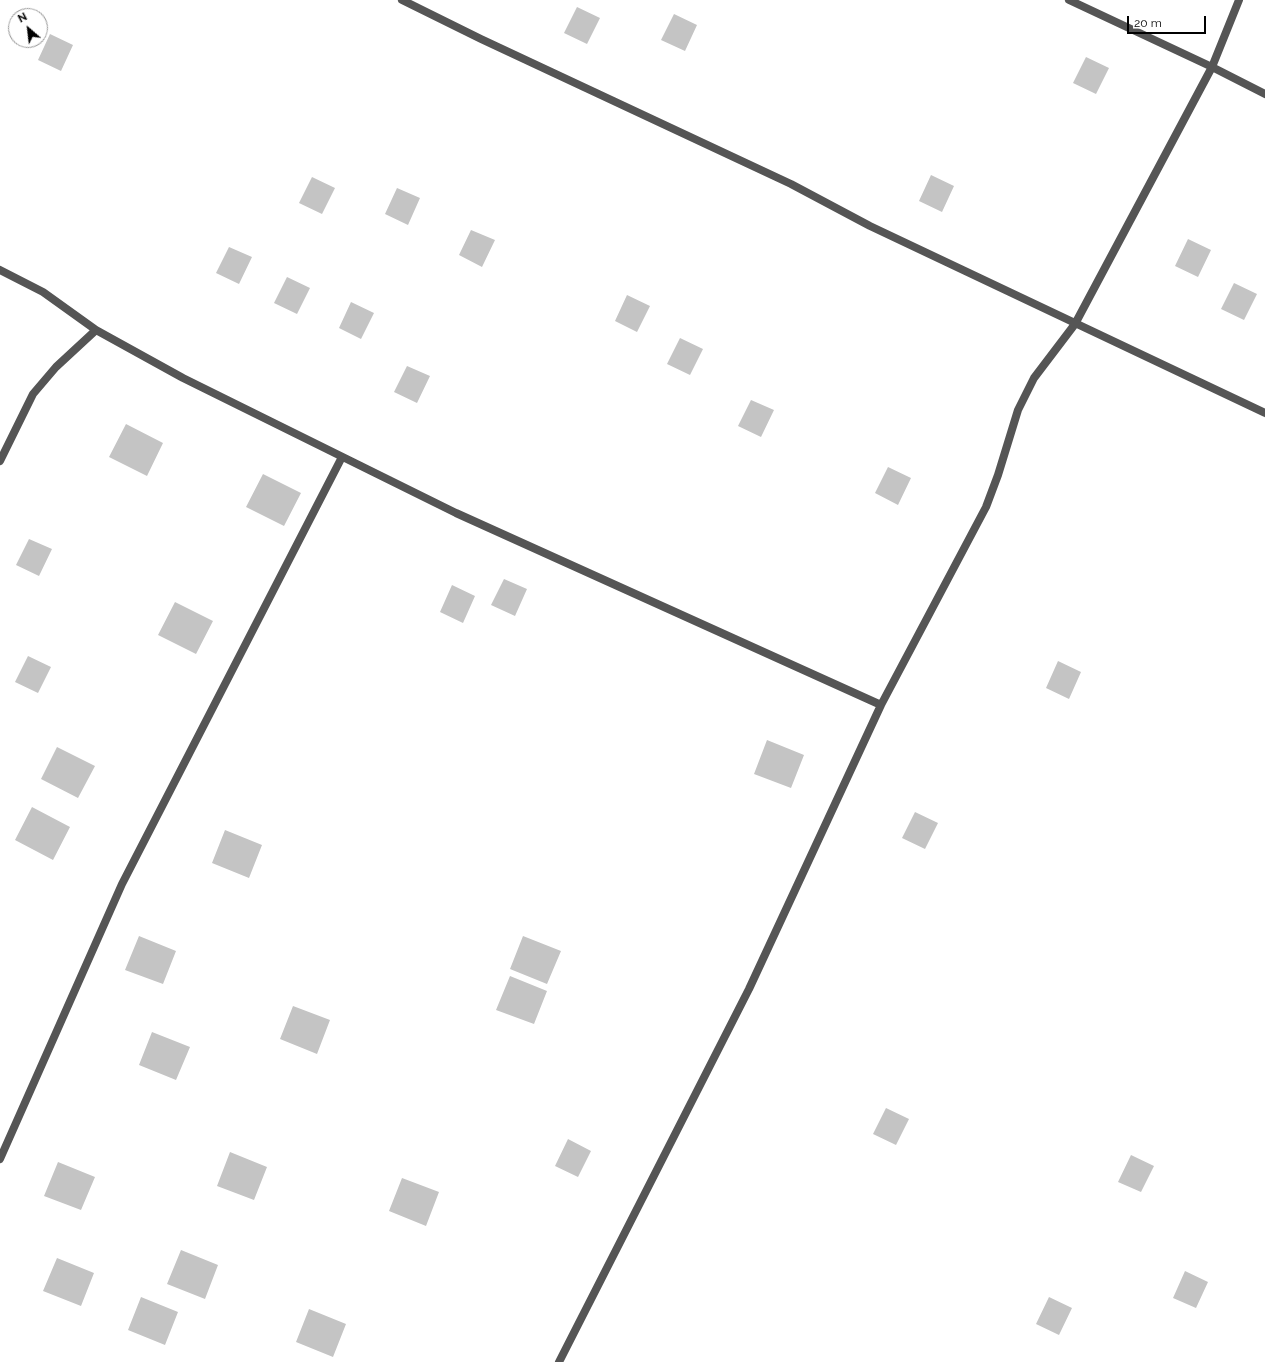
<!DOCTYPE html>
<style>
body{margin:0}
#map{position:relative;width:1265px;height:1362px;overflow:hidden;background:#fff;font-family:Raleway,sans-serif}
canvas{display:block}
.north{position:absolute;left:8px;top:8px;width:40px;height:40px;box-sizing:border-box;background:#fff;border:1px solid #999;border-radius:50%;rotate:332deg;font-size:11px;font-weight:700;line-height:16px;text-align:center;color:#000}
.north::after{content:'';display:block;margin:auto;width:14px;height:18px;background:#000;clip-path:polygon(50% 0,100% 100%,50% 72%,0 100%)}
.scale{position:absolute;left:1127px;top:16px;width:79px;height:18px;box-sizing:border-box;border:2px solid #000;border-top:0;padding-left:5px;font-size:12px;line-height:14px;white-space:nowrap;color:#000;-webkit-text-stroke:3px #fff;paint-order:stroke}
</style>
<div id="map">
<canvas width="1265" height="1362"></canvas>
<div class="north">N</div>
<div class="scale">20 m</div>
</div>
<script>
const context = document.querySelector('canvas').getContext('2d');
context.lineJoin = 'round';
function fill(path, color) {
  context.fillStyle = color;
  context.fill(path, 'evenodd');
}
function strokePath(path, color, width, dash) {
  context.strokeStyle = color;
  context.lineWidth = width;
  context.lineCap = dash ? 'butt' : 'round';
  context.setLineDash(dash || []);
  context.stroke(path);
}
fill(new Path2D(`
 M577,7L600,18L587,44L564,33Z
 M674,14L697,25L685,51L661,40Z
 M50,34L73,45L61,71L38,60Z
 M1086,57L1109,68L1096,94L1073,83Z
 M931,175L954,186L942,212L919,201Z
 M312,177L335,188L322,214L299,203Z
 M397,188L420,198L408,225L385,214Z
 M471,230L495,240L482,267L459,255Z
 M1188,239L1211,250L1198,277L1175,266Z
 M229,247L252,257L239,284L216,273Z
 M287,277L310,288L297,314L274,303Z
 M1234,283L1257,294L1244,320L1221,309Z
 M627,295L650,306L637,332L615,321Z
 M351,302L374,313L361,339L339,328Z
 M680,338L703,349L690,375L667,364Z
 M407,366L430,376L417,403L394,392Z
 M751,400L774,410L761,437L738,426Z
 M126,424L163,443L147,476L109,457Z
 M888,467L911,478L898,505L875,493Z
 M263,474L301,493L284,526L246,507Z
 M29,539L52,549L39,576L16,565Z
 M504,579L527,589L515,616L491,605Z
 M452,585L475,596L463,623L440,612Z
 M175,602L213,621L196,654L158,635Z
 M28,656L51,667L38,693L15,682Z
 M1058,661L1081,672L1069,699L1046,688Z
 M767,740L804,755L791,788L754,774Z
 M57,747L95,766L78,798L41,779Z
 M32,807L70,827L53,860L15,840Z
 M915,812L938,823L925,849L902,838Z
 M225,830L262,845L249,878L212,863Z
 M139,936L176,951L163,984L125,970Z
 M523,936L561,951L547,984L510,969Z
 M510,976L547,991L534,1024L496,1010Z
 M293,1006L330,1020L317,1054L280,1039Z
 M152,1032L190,1047L176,1080L139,1065Z
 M886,1108L909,1119L896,1145L873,1134Z
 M568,1139L591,1151L578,1177L555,1166Z
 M230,1152L267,1167L254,1200L217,1186Z
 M1131,1155L1154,1166L1141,1192L1118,1182Z
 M58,1162L95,1177L81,1210L44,1196Z
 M402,1178L439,1192L426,1226L389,1211Z
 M181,1250L218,1265L205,1299L167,1284Z
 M57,1258L94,1273L81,1306L43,1291Z
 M1185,1271L1208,1282L1196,1308L1173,1298Z
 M141,1297L178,1312L165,1345L128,1330Z
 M1049,1297L1072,1308L1059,1335L1036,1324Z
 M309,1309L346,1324L333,1357L296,1342Z`), '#c4c4c4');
strokePath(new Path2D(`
 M402,0L481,39L791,184L870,226L1265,413
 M1069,0L1212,67L1265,94
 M0,270L43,292L96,330L183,378L456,513L881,705
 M0,461L33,394L56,367L96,330
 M0,1159L122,884L342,457
 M559,1362L749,989L881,705L986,507L998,475L1018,410L1034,378L1075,324L1212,67L1239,0`), '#555', 8);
</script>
